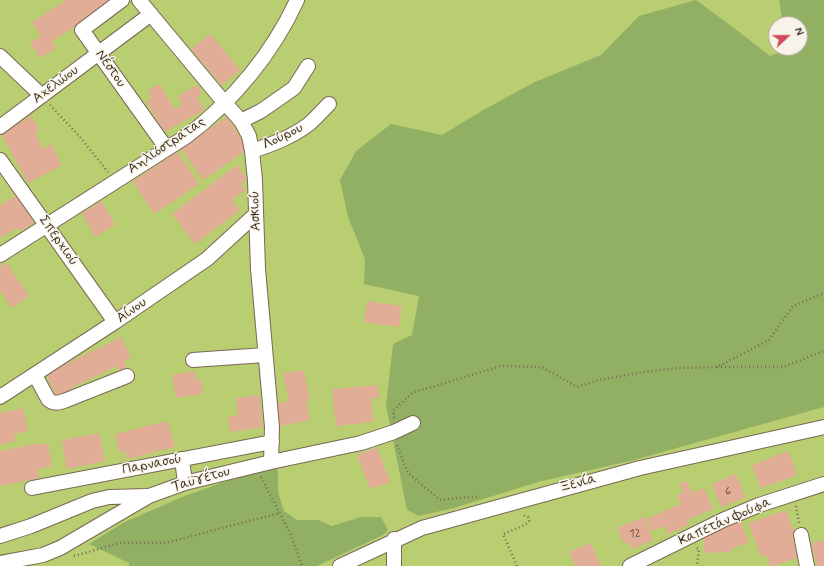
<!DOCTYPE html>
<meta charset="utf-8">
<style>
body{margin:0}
#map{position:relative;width:824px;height:566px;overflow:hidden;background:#f1dbbc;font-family:Mynerve,sans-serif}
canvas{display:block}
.north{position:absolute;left:768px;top:16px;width:40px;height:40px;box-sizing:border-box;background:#f7f3e8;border:1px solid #aca397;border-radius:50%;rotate:68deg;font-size:11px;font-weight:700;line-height:16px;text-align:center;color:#3b2a1e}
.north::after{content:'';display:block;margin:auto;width:14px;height:18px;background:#d1495b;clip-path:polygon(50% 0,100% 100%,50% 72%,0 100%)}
</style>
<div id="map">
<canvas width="824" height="566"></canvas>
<div class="north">N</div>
</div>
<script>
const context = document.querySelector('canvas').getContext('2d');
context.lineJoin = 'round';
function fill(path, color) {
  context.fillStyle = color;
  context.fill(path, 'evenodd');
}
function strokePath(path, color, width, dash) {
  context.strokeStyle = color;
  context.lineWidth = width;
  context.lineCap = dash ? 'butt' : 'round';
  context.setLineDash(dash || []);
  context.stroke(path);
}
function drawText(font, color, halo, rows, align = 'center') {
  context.font = font + ' Mynerve,sans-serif';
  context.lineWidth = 3;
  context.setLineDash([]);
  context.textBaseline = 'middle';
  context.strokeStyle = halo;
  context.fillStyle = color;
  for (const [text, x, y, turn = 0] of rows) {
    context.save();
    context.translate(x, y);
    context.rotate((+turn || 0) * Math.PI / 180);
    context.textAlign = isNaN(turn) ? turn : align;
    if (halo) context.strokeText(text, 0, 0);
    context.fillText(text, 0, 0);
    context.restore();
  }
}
fill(new Path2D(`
 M0,0H824V566H0ZM776,24H800V48H776Z`), '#b9cd71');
fill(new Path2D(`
 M696,0L734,28L770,56L786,50L785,48H800V24H783L779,0H824V407L634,460L538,482L454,508L419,516L407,510L386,405L393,344L412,335L419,296L364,284L365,259L348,217L340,180L356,151L391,124L442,135L485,109L535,82L601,55L639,16Z
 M272,465L278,471V492L284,511L297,520H318L332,526L361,517H381L388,530L383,535L317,566H129V563L89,544L123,523L182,497Z`), '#92b063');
fill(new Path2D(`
 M66,0H115L52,41L56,48L40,58L30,43L41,36L32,22Z
 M210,34L240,70L222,85L191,49Z
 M160,84L174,109L182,105L178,96L197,85L202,94L197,97L204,110L164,132L146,101L152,97L148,90Z
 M32,116L39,130L35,132L43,149L51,144L62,165L28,183L1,133Z
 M227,117L248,149L203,180L181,148Z
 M177,152L199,184L154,214L133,181Z
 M237,165L247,179L241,184L245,190L232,200L240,210L195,244L172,214Z
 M17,195L34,223L19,231L17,228L0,238V205Z
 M102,201L115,225L95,237L82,213Z
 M6,262L29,296L12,308L0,291V267Z
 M367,301L402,306L399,327L364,322Z
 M121,337L131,357L124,361L127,368L120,371L117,366L71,388L73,391L57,398L46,374Z
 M304,370L310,401L306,402L310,420L280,426L276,403L289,401L283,373Z
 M195,371L196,380L201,379L203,394L176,398L172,375Z
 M377,385L379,398H371L373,422L336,426L332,389Z
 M259,395L263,427L230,432L228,416L238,415L236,398Z
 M23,408L28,431L14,434L16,441L0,445V413Z
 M168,421L175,447L127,459L125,451L119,452L115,434Z
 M99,433L105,461L67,469L62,440Z
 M39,443L40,445L48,444L52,466L37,469L39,478L0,486V451Z
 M377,447L390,482L370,489L357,455Z
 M788,451L797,475L761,488L752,465Z
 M736,474L745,498L721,507L712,484Z
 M687,481L692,493L704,488L713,509L687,520L689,525L668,534L665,526L651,531L646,519L681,504L677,495L683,493L679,484Z
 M786,510L795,535L792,536L799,557L774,566H770L767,555L761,557L749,523Z
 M644,517L653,540L632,549L629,542L624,544L617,528Z
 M740,520L749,542L731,549V552L704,553V536Z
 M824,540V566H817L811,544Z
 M591,543L601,566H575L569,552Z`), '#e1ad96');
const minor = new Path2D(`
 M122,0L82,30L167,149
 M139,0L218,95L241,121L249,136L252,151L255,180L258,269L272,427L271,462
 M0,56L42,96
 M241,121L261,111L294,88L308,66
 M0,127L151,14
 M252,151C273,144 292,137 309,124C316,118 323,110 329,104
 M0,160L115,322
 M0,255L187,136C233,101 273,53 297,0
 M193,360L265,355
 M35,375L48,399C53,404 58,403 64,401L127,376
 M0,397L115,322L207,259L256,214
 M182,459L185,483
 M32,488L272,442
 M801,535L807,566
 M0,536L31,526L92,501L109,497L148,496
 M0,563L43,555L60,548L149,496L185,483L271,462L361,443L394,432L413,423
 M340,566L422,528L640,468L824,427
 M394,566V539
 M630,566L723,520L759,505L824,484`);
strokePath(minor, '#7b6855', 16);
strokePath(new Path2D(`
 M50,105L80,137L108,172
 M717,367H783L824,351
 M394,418L393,411L412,393L501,366L542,367L577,387L599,380L644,372L678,368L717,367L769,340L793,306L824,293
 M397,445L408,473L440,500L466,497H480
 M261,477L291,535L302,566
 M796,506L799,523
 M697,548L699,549L697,566
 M74,556L120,543H165L280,513
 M517,566L503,534L525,525L529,521L528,517L522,515`), '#7b6855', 2.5, [1, 3]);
strokePath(minor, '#fff', 14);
drawText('12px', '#644b3c', null, [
 ["6",728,491],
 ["12",635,534]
]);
drawText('14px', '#3b2a1e', '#f7f3e8', [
 ["Νέστου",110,69,55],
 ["Αχελώου",56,85,-37],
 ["Λούρου",283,137,-26],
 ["Αηλιόστρατας",167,146,-34],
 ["Ασκιού",256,211,-92],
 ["Σπερχιού",58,241,55],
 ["Αίνου",132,311,-35],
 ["Παρνασού",152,465,-11],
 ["Ταϋγέτου",201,480,-16],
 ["Ξενία",578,484,-15],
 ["Καπετάν Φούφα",725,522,-24]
]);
</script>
